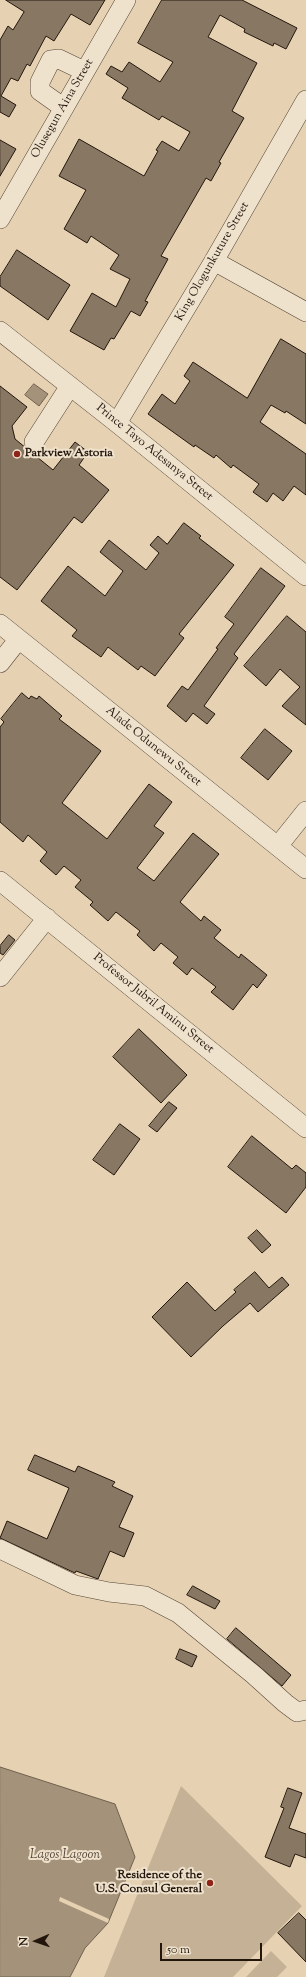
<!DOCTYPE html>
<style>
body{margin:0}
#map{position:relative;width:306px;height:1977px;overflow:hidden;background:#e6d2b2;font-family:"Sorts Mill Goudy",serif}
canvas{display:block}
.north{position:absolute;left:16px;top:1921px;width:40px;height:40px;-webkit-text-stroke:3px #efe2cd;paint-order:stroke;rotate:268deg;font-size:11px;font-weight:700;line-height:16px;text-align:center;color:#23160d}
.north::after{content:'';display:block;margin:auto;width:14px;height:18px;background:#23160d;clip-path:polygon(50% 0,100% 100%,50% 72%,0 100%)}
.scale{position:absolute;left:160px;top:1943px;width:102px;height:18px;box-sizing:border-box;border:2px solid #23160d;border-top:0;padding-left:5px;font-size:12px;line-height:14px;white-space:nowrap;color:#23160d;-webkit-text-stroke:3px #efe2cd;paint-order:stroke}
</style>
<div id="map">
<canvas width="306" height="1977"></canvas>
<div class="north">N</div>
<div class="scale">50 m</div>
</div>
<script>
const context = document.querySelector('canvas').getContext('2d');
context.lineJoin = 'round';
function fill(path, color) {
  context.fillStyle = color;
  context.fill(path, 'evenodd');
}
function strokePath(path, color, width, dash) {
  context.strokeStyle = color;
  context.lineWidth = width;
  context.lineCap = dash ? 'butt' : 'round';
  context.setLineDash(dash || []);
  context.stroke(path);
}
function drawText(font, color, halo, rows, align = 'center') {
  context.font = font + ' "Sorts Mill Goudy",serif';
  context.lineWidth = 4;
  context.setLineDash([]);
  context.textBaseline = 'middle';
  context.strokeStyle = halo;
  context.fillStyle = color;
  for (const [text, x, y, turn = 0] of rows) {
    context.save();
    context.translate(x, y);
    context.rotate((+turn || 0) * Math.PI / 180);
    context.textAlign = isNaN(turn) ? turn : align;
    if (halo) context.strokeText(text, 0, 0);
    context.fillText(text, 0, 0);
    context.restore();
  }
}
fill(new Path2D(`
 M181,1786L302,1906L233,1977H104Z
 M271,1951L287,1967L277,1977H246Z`), '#c5b296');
const water = new Path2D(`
 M34,384L48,394L39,406L25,395Z
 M0,1767L115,1804L135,1857L108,1923L85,1948L70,1977H0Z`);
fill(water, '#a4927a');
strokePath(water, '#70604e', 1);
fill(new Path2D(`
 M60,1897L109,1919L108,1923L59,1901Z`), '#e6d2b2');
const building = new Path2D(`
 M6,0H105L90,25L71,14L54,41L46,36L30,66L27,64L18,81L11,78L1,96L16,105L9,117L0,112V40L8,26L13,30L24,12Z
 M162,0H242L297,28L286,49L274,43L273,46L244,32L245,29L220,15L208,37L257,63L232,111L244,118L219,162L221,163L211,181L206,178L161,256L168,259L145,301L148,302L140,316L131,311L114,339L111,338L104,350L70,331L92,293L116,307L130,279L110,269L119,255L91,236L87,243L64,229L86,190L59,176L79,139L144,176L158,151L156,150L162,141L179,151L190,132L162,116L159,120L122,98L128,88L106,74L111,66L122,72L129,62L160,82L173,62L138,43Z
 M0,140L16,149L0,176Z
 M17,250L70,285L48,320L0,286V277Z
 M281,339L306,354V424L286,411L285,413L271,405L260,422L306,454V495L294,486L283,501L273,493L267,502L253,492L259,484L233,465L231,468L216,455L214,458L195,445L194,447L148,414L162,394L175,404L190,381L184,376L193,362L247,398Z
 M0,386L27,407L12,426L15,439L53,470L75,442L88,452L79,465L109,490L82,523L74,517L17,590L0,577Z
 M184,523L201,536L199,538L234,565L179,634L184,638L155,676L141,666L138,670L108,647L101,657L72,636L77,630L41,601L68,566L105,596L123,571L100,552L109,540L146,570L159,553L150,545L158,536L167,544Z
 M261,568L285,586L234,654L238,658L204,706L215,714L207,724L193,713L186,722L167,706L182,686L188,690L218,649L216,648L234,624L225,617Z
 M287,616L306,632V725L282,706L300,687L280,669L266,686L244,666Z
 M22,693L29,699L31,696L37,699L39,696L62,716L59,719L101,751L62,803L107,839L149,784L172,802L154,826L164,833L137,868L154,881L193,833L219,854L180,902L201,921L204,916L221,930L214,938L239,958L241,954L267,975L257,988L253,984L233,1010L211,992L216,987L192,968L187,975L173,963L178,957L161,943L154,951L137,935L140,931L116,912L108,921L90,905L93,902L75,887L81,880L64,866L56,875L40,861L47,852L28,835L23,842L0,822V727L4,722L1,719Z
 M265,729L292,751L268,780L241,758Z
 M9,935L15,940L3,955L0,953V946Z
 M139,1029L187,1075L161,1103L113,1057Z
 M169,1102L177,1108L157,1132L149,1126Z
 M120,1124L140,1139L114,1175L93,1160Z
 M252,1136L292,1169L296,1165L306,1173V1187L286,1213L228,1167Z
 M257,1230L271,1245L262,1253L248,1238Z
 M255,1272L269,1288L282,1277L289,1285L258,1312L250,1303L223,1326L191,1357L152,1317L187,1282L215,1311L236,1292L234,1290Z
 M35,1455L75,1472L78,1466L115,1482L112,1486L133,1496L119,1527L134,1533L124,1557L110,1551L98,1579L76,1571L75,1573L0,1538L7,1521L47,1539L69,1488L28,1470Z
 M193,1586L220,1601L215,1609L187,1595Z
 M236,1628L291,1675L282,1686L227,1639Z
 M180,1649L197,1656L192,1667L176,1659Z
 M288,1788L302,1793L289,1828L306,1834V1858L295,1854L290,1867L265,1857L284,1808L281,1807Z
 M299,1913L306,1920V1962L278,1933Z`);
fill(building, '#887863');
strokePath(building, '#23160d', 1);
const minor = new Path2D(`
 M64,108L40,91V82L51,60L59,59L84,71
 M0,219L126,0
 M214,261L306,312
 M0,331L117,423L306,576
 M117,423L214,261L306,100
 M34,442L70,386
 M0,624L306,869
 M0,663L18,640
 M278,846L306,811
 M0,881L306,1128
 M0,977L47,918
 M0,1549L75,1585L109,1592L145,1596L178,1613L254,1675L285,1703L297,1712L306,1710`);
strokePath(minor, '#544536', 20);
strokePath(minor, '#efe2cd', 19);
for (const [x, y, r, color] of [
 [17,454,4,"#8f2418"],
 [210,1883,4,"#8f2418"]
]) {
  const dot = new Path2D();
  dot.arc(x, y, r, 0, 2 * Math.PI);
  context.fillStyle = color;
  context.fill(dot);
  strokePath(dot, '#efe2cd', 1.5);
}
drawText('12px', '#23160d', '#efe2cd', [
 ["Olusegun Aina Street",63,109,-60],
 ["King Ologunkuture Street",213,262,-60],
 ["Prince Tayo Adesanya Street",154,453,39],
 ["Alade Odunewu Street",153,747,39],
 ["Professor Jubril Aminu Street",153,1004,39]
]);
drawText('bold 12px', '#23160d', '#efe2cd', [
 ["Parkview Astoria",25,454],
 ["Residence of the",202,1876,"right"],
 ["U.S. Consul General",202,1890,"right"]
], 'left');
drawText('italic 13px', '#574839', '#efe2cd', [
 ["Lagos Lagoon",65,1856]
]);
</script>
